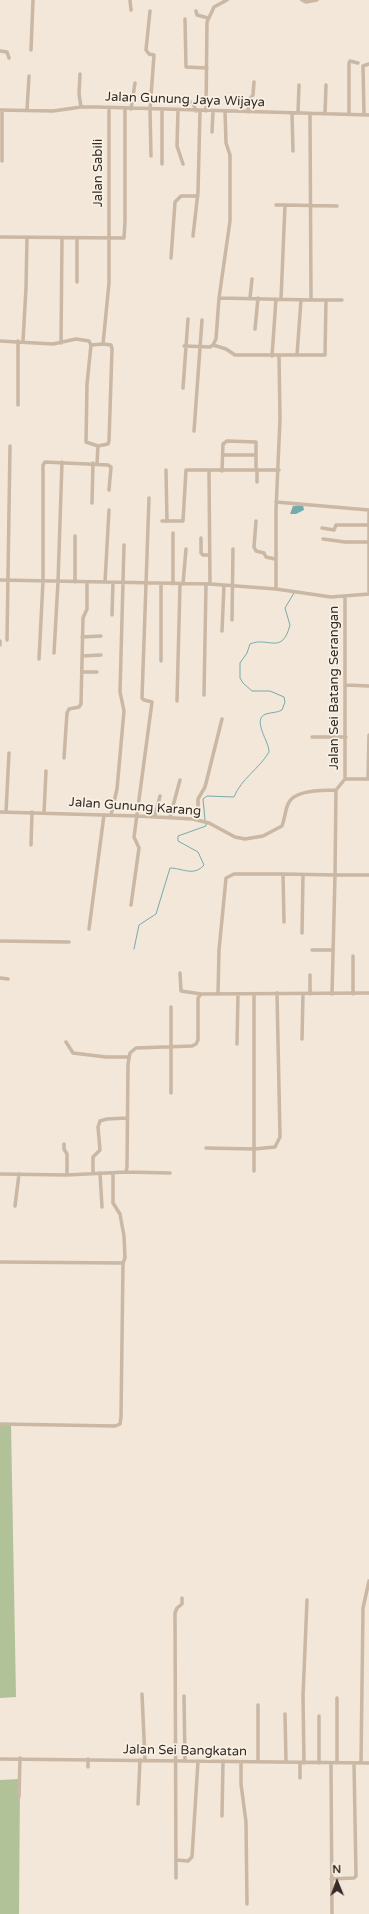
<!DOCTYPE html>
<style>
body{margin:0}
#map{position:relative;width:369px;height:1914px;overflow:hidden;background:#f2e7d8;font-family:"Varela Round",sans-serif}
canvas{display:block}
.north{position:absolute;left:317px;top:1862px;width:40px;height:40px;-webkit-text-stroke:3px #f9f1e4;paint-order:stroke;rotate:359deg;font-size:11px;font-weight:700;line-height:16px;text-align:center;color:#352b26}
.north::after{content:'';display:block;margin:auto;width:14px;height:18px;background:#352b26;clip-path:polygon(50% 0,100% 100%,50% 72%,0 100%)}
</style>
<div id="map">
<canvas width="369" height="1914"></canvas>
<div class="north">N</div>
</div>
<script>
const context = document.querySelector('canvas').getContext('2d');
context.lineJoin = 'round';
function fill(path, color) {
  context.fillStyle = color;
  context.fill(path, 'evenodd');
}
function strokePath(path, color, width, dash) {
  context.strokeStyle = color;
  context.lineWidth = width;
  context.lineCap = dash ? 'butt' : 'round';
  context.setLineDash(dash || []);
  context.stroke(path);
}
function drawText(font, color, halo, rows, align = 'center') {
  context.font = font + ' "Varela Round",sans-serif';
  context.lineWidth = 3.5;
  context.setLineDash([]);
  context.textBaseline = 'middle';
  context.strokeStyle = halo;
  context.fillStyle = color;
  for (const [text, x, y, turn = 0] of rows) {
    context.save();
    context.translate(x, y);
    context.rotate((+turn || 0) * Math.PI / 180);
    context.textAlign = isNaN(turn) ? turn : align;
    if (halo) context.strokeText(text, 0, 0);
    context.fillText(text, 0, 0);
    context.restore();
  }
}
fill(new Path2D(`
 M0,1425H11L16,1697L0,1698Z
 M20,1779L19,1914H0V1780Z`), '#b1c198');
fill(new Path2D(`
 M303,505L304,510L296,514H290L293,506Z`), '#76aaaf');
strokePath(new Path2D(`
 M205,820L203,799L207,796L234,797C241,779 259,769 269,752C270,743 251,719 266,714C272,712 277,713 282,710L285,702L284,697L270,691H252L243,683L240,678V663L247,653L250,644C268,636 282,656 290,625L285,608L294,593
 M134,949L139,925L156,914L170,868C182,868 194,877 204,865L198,852L178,841V836L206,826V823`), '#76aaaf', 1);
strokePath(new Path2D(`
 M130,0L131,10
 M302,0L306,2L317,0
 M150,11L146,50L149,54L154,55L150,110L151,156
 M196,11L197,15L208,18
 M185,19L186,67L207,68
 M31,50L33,0
 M0,51L7,52L9,58
 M80,74L79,94L81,107
 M188,101L193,103L196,111
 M131,109L135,83
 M0,110L53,111L81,107H98L369,115
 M27,110L29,76
 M178,110L177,146L183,164
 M206,111L207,22L214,7L227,0
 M248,112L249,100L253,95L254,82
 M292,113L293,151
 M298,113L299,85
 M310,113L311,300H342
 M325,114L326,85
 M349,114V63L350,61L358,63
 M364,115L363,66L369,64
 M212,132L213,111
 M2,161V110
 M162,164V110
 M276,205H285
 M193,236L198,192L200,111
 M0,237L124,238L125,221V109
 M171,258L175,202L181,196H198
 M77,282V238
 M219,298L311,300
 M250,298L252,279
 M281,299L285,205L337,206
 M255,329L258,298
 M0,341L53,344L76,339L89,341L91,345
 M18,341V405
 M23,341L26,288L27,237
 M61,343L62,238
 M103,344L111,345L112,349L109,441L108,444L98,446L86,442L87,384L91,345L103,344L109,283V108
 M213,345L226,349L235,355H279
 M184,346L210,347L213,345L216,339L219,298L230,221V155L226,143L225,111
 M297,355L301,300
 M272,356L276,299
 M183,388L188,319
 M194,431L202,320
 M223,455H256
 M97,463L98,446
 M166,470L167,521
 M209,471L210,584
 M222,471L223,444L227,441L256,442V470
 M257,482V470
 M276,502L369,510
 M92,503L93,463
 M369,510V591
 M162,521H183L186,470H279
 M256,521L254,547L256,551L264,553L266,557L275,559
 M322,528L334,530L336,525H368
 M173,533V584
 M201,538V553L203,555H210
 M323,539L345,542H368
 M0,580L210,584L276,589L331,597L369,594
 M75,582V536
 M105,582L109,510
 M183,584L186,549
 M276,589V510L280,419L279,355H325L326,300
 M112,615L113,582
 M232,620L233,549
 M222,631L224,585
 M82,637L101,636
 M7,640L10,446
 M0,641V645
 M54,653L58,582L62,462
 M82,656L101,655
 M39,659L43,581V465L45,462L108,465L111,467L109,490
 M161,661V584
 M82,672H97
 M346,685L369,686
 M204,695L206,584
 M177,701L180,584
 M312,737H346
 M64,758L67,713L69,709L79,707L81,704L83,618L87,609V582
 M345,779V596
 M368,779L369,735
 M0,812L137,816L193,819L209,823L235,837L245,839L263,836L282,826C285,818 285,811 288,804C294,789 323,791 336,790
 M6,812L9,753
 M44,813L46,771
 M111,815L117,789L124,711L120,692L124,545
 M155,816L160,796
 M170,817L180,780
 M198,820V799L205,787L222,719
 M31,845L32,812
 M131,905L139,848L134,837L152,702L144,700L142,698L149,498
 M284,922L283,874L335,875L336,790L345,779H369
 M89,929L104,815
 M302,933L303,875
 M0,941L69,942
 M312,950H332
 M353,956V994
 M180,973L181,991L201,994
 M310,975V994
 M0,978L8,979
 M218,994L219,950L226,878L234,874H283
 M332,994L335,875H369
 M302,1039L303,994
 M66,1042L73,1053L106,1057H129
 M237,1044L238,994
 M171,1093V1007
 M64,1144V1149L67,1154V1175
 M206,1148L254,1149L275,1147L280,1137L277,993
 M254,1171V994
 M126,1172L170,1173
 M100,1173L102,1207
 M0,1174L67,1175L126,1172L127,1167L128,1064L130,1053L136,1048L192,1046L196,1044L198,1040V998L201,994L369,993
 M93,1174V1157L100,1150L98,1127L100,1121L107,1119L127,1118
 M15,1206L19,1174
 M0,1262L123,1263
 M0,1424L115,1426L120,1424L121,1417L123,1263L125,1258L124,1236L120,1214L113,1203V1173
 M142,1694L145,1760
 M184,1696L185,1761
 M337,1698V1763
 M258,1705V1762
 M285,1714L286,1762
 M0,1759L369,1763
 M88,1759V1767
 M241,1762V1784L246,1822L247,1904
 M361,1762L363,1608L369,1581
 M300,1763V1778
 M304,1763L303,1696L307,1600
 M319,1763V1716
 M331,1763L332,1914
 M19,1797L20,1758
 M138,1804L140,1760
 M222,1816L223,1761
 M176,1860L188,1861L192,1857L198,1761
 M176,1878L175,1613L177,1608L182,1604V1598
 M331,1879L354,1878L356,1876L354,1763`), '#cab7a4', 3.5);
drawText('13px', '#352b26', '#f9f1e4', [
 ["Jalan Gunung Jaya Wijaya",185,100,2],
 ["Jalan Sabili",99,173,-90],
 ["Jalan Sei Batang Serangan",335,688,-90],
 ["Jalan Gunung Karang",135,807,4],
 ["Jalan Sei Bangkatan",185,1751,1]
]);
</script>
